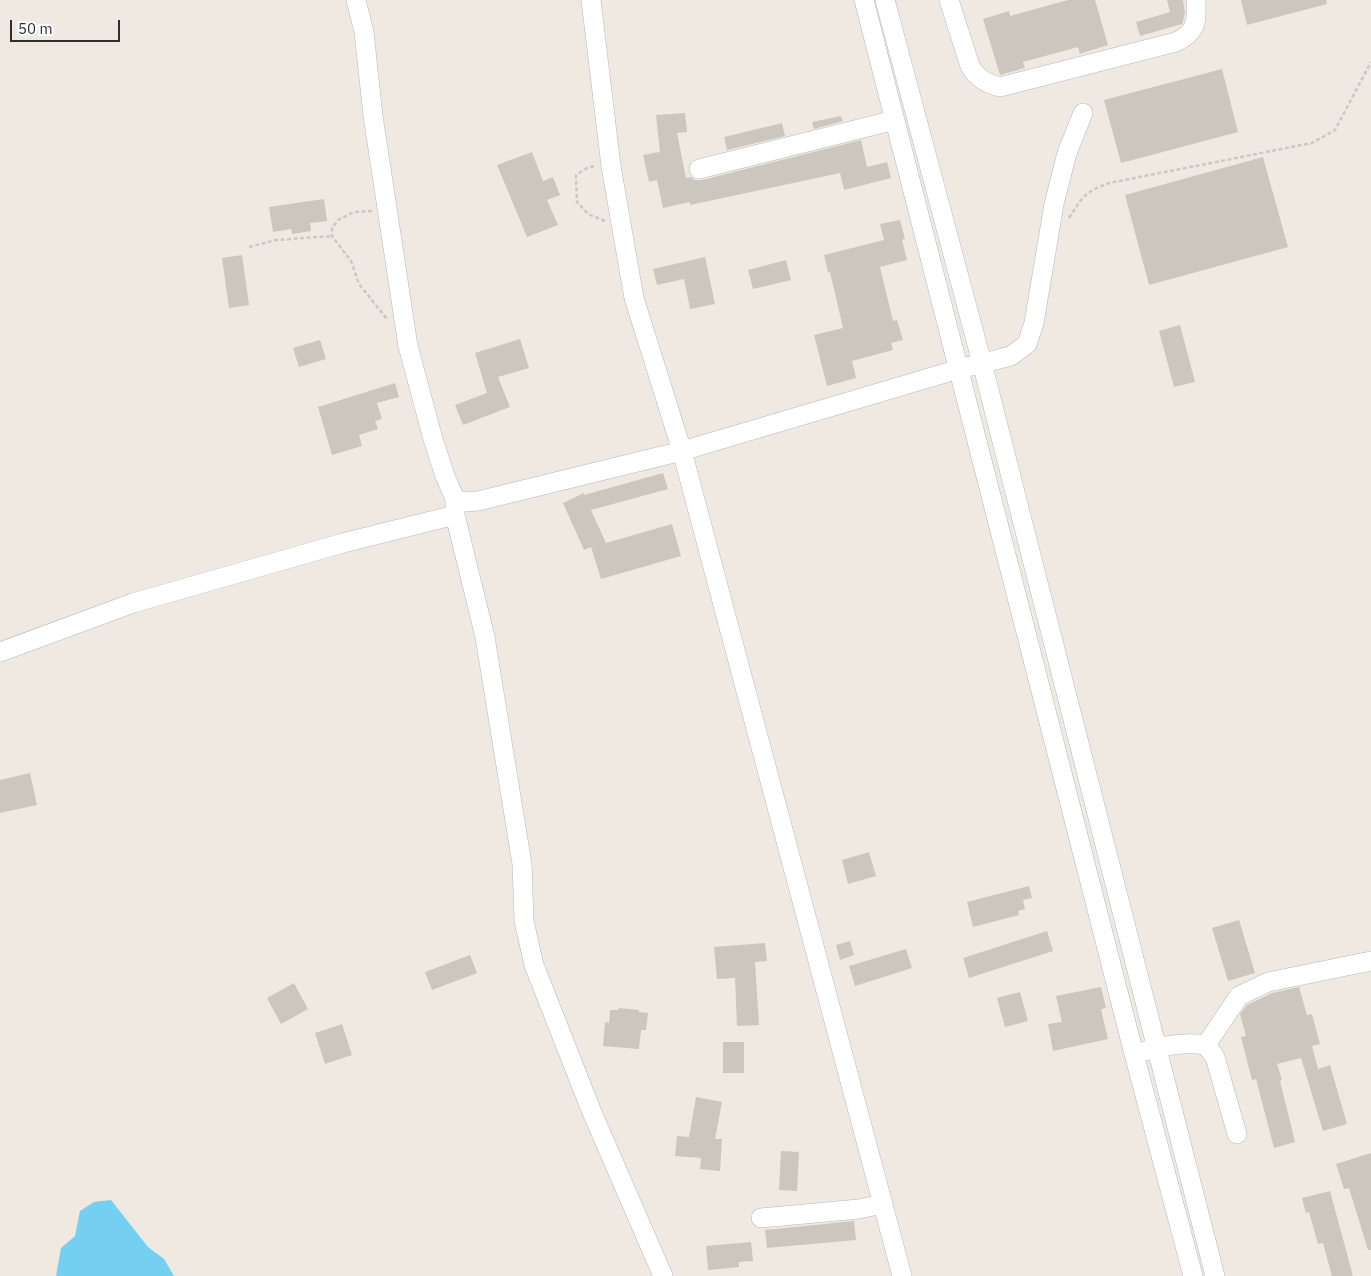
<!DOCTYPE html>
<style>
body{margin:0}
#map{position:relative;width:1371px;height:1276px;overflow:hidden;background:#efe9e1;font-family:"IBM Plex Sans",sans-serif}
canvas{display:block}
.scale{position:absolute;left:10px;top:20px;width:110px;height:22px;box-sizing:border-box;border:2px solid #2e2e2e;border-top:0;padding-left:6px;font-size:15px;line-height:18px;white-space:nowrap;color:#2e2e2e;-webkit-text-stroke:4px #fff;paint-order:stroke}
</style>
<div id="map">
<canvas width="1371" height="1276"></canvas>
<div class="scale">50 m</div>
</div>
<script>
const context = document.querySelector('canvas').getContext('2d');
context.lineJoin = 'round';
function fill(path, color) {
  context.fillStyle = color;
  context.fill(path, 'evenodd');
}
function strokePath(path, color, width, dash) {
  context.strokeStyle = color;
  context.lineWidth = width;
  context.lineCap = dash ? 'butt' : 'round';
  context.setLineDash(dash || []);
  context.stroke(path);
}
fill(new Path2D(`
 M111,1200L148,1247L164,1259L174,1276H56L61,1248L75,1236L80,1211L94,1202Z`), '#75cff0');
fill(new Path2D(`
 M1068,0H1095L1108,45L1080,54L1078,47L1023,62L1025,68L1000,75L983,19L1009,11L1010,16Z
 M1167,0H1183L1185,13L1182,24L1140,36L1136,22L1170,12Z
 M1241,0H1326L1327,4L1247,25Z
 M1222,69L1238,132L1121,163L1104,100Z
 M685,113L687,132L677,133L686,178L691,177L695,180H702L861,140L867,167L887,162L891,178L844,190L840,173L690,205V202L663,208L657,180L649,182L643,155L660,152L656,115Z
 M841,116L843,121L814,129L812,122Z
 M782,123L785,136L727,150L724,137Z
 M532,152L543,181L553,177L560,195L547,200L558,225L527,237L497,165Z
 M1263,157L1288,247L1149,285L1125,195Z
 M324,199L327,221L310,223L311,231L292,234L291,229L273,232L269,207Z
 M900,220L905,239L902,240L907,260L880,267L893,321L897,320L903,340L891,343L893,350L852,361L856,378L827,386L814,335L843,328L830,272L828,273L824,255L884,240L880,224Z
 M242,255L249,305L229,308L222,258Z
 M705,257L715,304L690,309L684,279L657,285L653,269Z
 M786,260L791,280L753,289L748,270Z
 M1180,325L1195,382L1174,387L1159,331Z
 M520,339L529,368L498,377L510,407L463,425L455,405L487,393L475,353Z
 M320,340L326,359L299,367L293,348Z
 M395,383L399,397L377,403L382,419L375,421L378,429L359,435L362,446L332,455L318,407Z
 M663,473L668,489L591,510L606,543L672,524L681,556L601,579L591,547L584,550L563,503L584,493V495Z
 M30,773L37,805L0,813V780Z
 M869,852L876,876L848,884L842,860Z
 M1029,886L1032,898L1023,900L1025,909L1018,911L1019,915L973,927L967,902Z
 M1239,920L1255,973L1228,981L1212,928Z
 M1047,931L1053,951L969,978L963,958Z
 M850,941L854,955L840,960L836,945Z
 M765,943L767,961L755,962L759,1025L737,1026L735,978L717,979L714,947Z
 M906,949L912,968L855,986L849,966Z
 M470,955L477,973L432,990L425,972Z
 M294,983L308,1009L281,1024L267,998Z
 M1101,987L1106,1008L1101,1009L1108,1039L1053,1051L1048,1024L1062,1022L1056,996Z
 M1299,987L1307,1015L1312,1014L1320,1044L1312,1046L1318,1069L1330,1065L1347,1124L1323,1131L1301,1058L1277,1064L1282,1080L1280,1081L1295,1142L1274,1148L1256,1079L1252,1080L1241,1037L1246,1036L1240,1014L1247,1005L1272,993Z
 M1020,992L1028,1021L1005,1027L997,998Z
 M619,1008L639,1010V1012L648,1013L646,1030H641L639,1049L603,1046L605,1022L609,1023L610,1010H618Z
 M342,1024L352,1055L325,1064L315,1033Z
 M723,1042H744V1073H723Z
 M696,1097L722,1102L715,1139H722L720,1171L700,1169L701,1158L675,1156L677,1136L689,1137Z
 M781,1151L799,1152L797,1191L779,1190Z
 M1371,1153V1250H1368L1349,1188L1344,1189L1336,1164Z
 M1330,1191L1353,1276H1332L1323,1243L1318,1244L1309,1212L1306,1213L1302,1198Z
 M854,1221L856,1240L767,1248L765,1230Z
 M751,1242L753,1261L739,1262V1267L708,1270L706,1246Z`), '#cbc7bf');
const minor = new Path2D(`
 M356,0L364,32L373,116L408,346L433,439L445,476L455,499L464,502L478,501L682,451L959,369L1011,356L1027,344L1034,323L1054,204L1067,153L1083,113
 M591,0L611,166L634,298L682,451L902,1276
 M864,0L1134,1054L1193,1276
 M885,0L982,363L1215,1276
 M949,0L970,66C977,78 986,84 1000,87L1176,42C1197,32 1197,21 1196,0
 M699,169L895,120
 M455,499V515L485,637L522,864L524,921L534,965L591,1110L663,1276
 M0,652L133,603L343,543L455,515
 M1206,1045L1239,996L1268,982L1371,961
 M1145,1051C1165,1045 1186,1042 1206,1045L1215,1057L1237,1134
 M761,1218L859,1209L883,1204`);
strokePath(minor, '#b4b7c1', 20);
strokePath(new Path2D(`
 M594,166L585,169L576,175L577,202L588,214L605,221
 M372,211L354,212L338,220L332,228V236L351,261L359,284L387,319
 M1069,218C1083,196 1085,192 1109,183L1312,143L1335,130L1371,62
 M249,247L276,240L332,236`), '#c9c9c9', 2.5, [4, 2.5]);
strokePath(minor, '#fff', 19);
</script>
